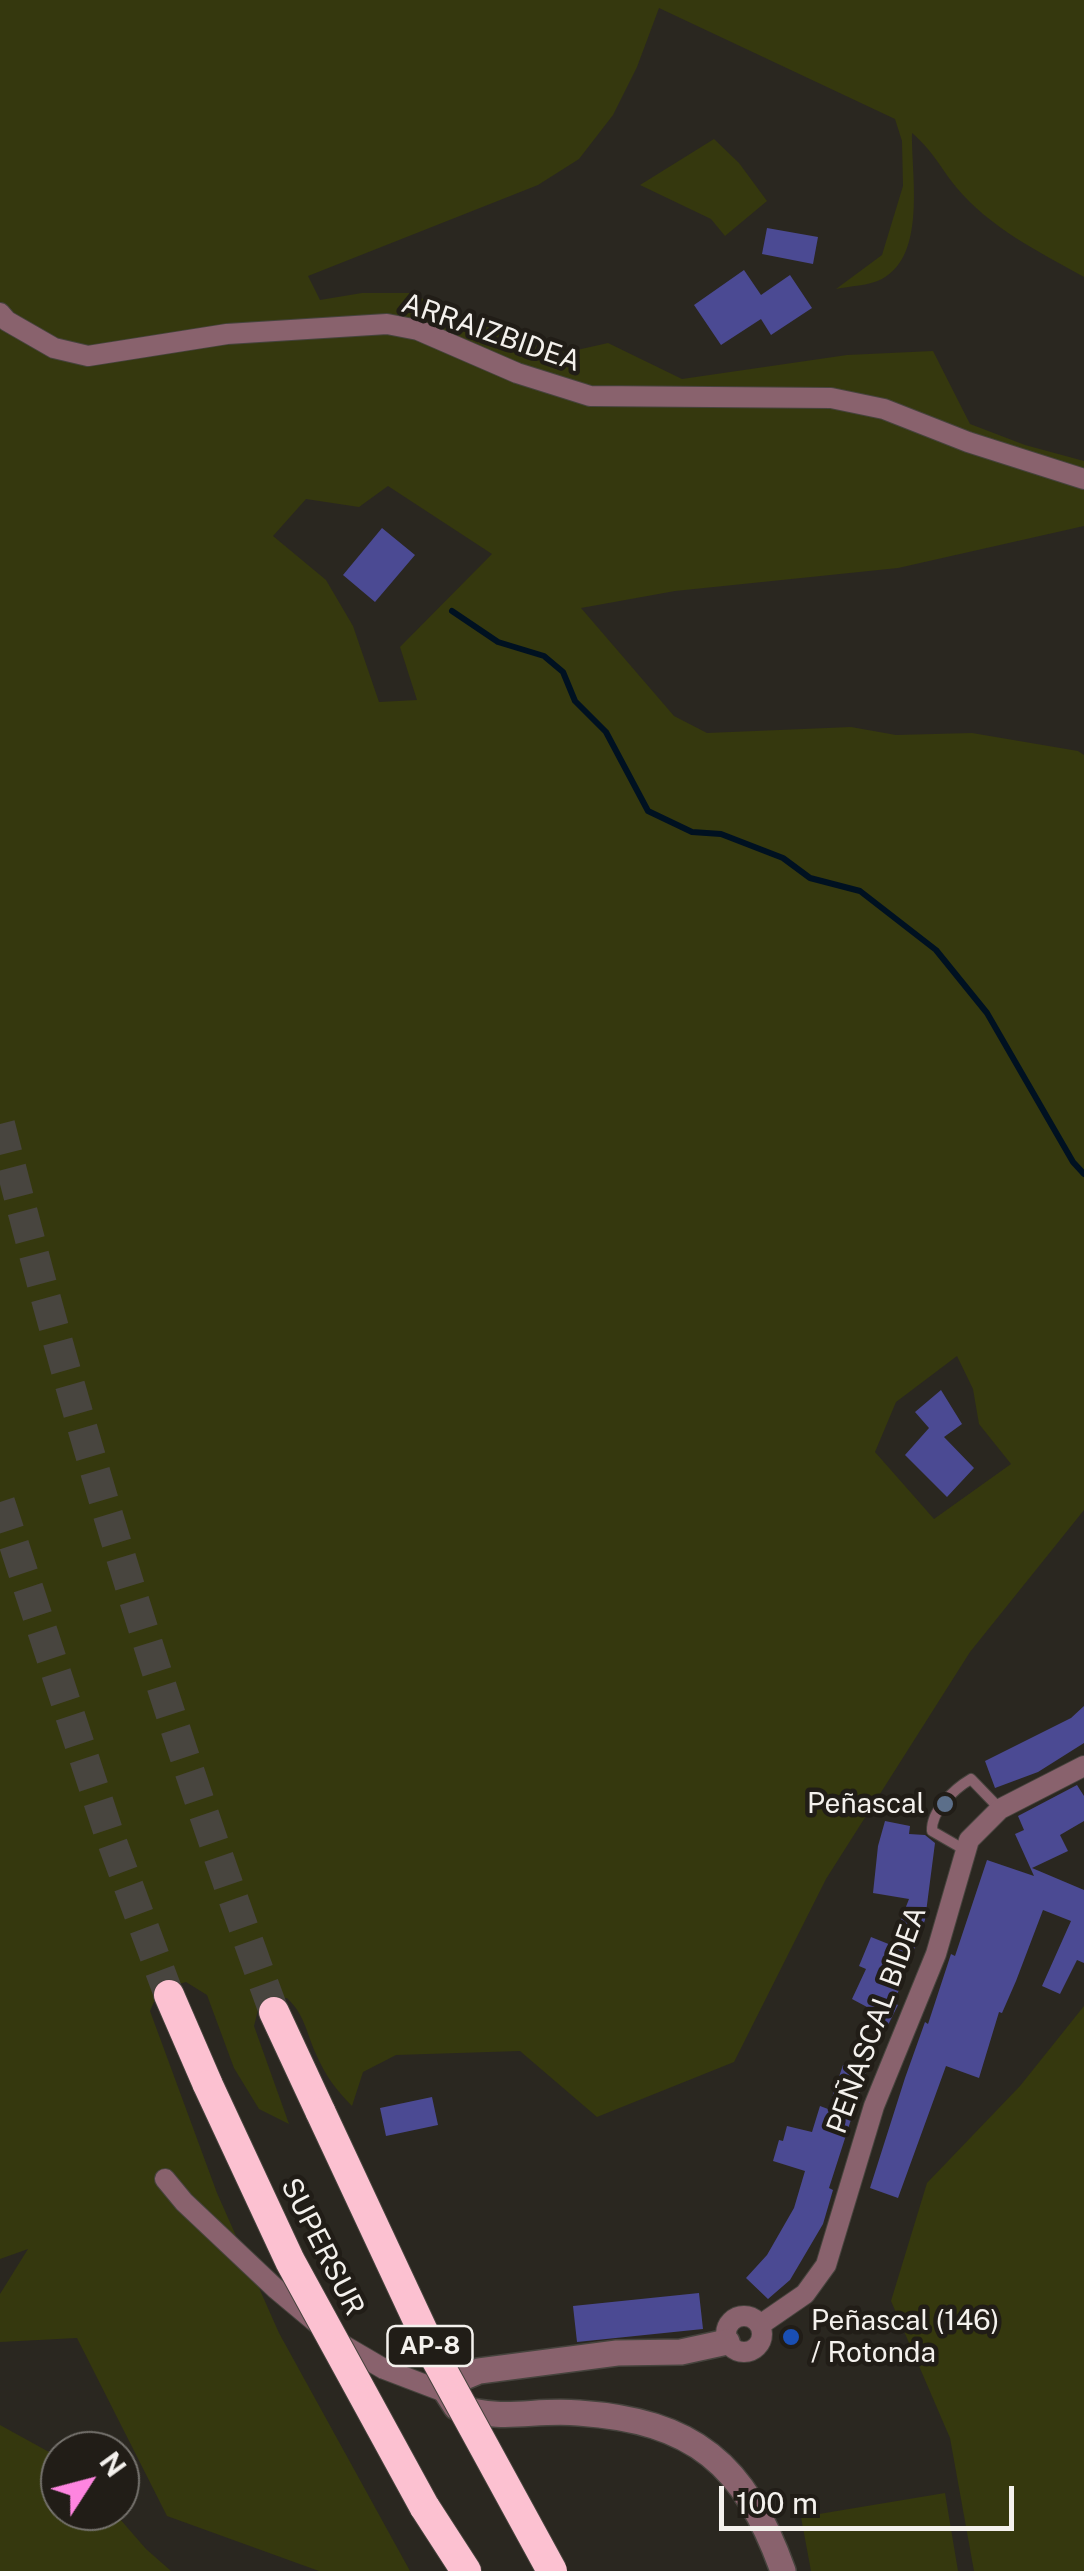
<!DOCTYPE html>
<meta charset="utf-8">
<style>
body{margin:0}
#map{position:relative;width:1084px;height:2571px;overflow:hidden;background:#2a2720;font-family:"Public Sans",sans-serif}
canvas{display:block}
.north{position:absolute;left:40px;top:2431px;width:100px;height:100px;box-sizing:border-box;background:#211d17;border:2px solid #75726d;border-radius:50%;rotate:54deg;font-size:28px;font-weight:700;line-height:40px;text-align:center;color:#f4f1ed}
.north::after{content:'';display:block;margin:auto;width:35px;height:45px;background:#fe85e0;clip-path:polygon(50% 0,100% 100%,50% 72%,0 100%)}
.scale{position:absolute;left:719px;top:2486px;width:295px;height:45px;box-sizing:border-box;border:5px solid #f4f1ed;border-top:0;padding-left:12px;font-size:30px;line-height:35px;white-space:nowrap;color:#f4f1ed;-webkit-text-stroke:8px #211d17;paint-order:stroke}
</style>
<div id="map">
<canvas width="1084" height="2571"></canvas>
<div class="north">N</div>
<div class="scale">100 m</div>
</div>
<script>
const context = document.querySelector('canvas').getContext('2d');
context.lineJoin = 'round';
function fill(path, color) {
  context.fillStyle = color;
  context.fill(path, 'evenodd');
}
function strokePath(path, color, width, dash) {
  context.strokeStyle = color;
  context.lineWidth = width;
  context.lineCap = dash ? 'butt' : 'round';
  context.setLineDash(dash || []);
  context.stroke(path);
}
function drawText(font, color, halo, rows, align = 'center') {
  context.font = font + ' "Public Sans",sans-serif';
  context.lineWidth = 9;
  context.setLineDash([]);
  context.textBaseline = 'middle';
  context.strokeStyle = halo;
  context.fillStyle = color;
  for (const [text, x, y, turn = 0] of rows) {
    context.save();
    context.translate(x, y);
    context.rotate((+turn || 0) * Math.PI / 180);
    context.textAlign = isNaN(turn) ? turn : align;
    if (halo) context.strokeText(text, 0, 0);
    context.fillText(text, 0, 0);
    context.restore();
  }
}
fill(new Path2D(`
 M0,0H1084V277C1039,252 989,227 956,187C940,167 933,151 912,133C911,175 927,255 882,279C869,286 849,286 836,289L882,255L903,186L902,141L895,119L659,8L637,67L613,115L579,159L538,185L308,276L320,300L362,293H409L529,344L568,352L608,343L682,379L847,355L933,351L970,424L1025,445L1084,461V526L898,568L675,591L581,608L674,716L707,733L851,727L896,735L972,733L1078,751L1084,755V1510L970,1652L826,1879L734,2062L597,2117L520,2051L396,2055L363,2072L352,2106C336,2090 325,2075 316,2054C306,2032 305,2015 287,1998L268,2002L258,2010L254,2026L289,2124L259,2109L234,2068L207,1995L186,1982L159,1990L150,2011L217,2193L279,2333L410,2571H319L167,2516L77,2338L0,2342V2294L28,2249L0,2259ZM388,486L492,554L400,647L417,700L379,702L353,626L326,580L273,536L306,499L359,507ZM957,1356L973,1389L979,1424L1011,1464L934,1519L875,1452L896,1402Z
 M714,139L739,163L767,201L725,236L711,219L640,185Z
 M1084,2006V2571H974L950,2438L891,2301L927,2183L1020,2086Z
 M0,2425L60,2458V2511H113L146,2549L171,2571H0Z
 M945,2493L958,2571H811L801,2517Z`), '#35380e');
strokePath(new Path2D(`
 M452,611L498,642L544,656L563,672L575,701L606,732L648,811L692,832L721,834L783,858L810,878L860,891L936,950L987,1013L1073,1162L1084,1174`), '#001121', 6);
fill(new Path2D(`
 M767,228L818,237L813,264L762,254Z
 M744,270L761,295L790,275L812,308L771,335L761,319L721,345L694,305Z
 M382,528L415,555L375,602L343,575Z
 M941,1390L962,1424L944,1437L974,1468L947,1497L905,1455L929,1428L915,1412Z
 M1084,1706V1743L1038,1772L995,1788L985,1761L1071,1718Z
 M1077,1785L1084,1796V1821L1060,1835L1068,1851L1032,1868L1084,1890V1963L1077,1960L1060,1994L1042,1986L1071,1921L1043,1910L1016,1981L1002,2013L999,2012L979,2078L946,2066L898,2198L870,2188L905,2078L925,2022L928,2024L951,1954L955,1956L987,1860L1034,1876L1015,1834L1024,1830L1018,1816Z
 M885,1821L910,1826L909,1834L925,1835L935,1843L925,1920L894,2003L898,2005L887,2027L863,2016L867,2007L852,1999L866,1969L859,1966L871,1937L891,1945L909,1899L873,1893L878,1846Z
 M843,2065L866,2073L829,2188L833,2190L823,2224L790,2280L768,2299L746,2278L767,2255L794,2208L805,2171L773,2161L779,2140L783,2141L787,2126L812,2132L820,2106L828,2109Z
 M432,2097L438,2125L386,2136L380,2108Z
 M699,2293L703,2329L577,2342L573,2306Z`), '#4b4a93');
strokePath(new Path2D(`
 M0,1124C76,1425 167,1721 274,2012
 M0,1502L108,1831L169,1995`), '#48453f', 30, [30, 15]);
const service = new Path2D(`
 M965,1850L932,1831C931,1811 954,1789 971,1779L1000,1809`);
const minor = new Path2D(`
 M0,313L7,321L54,348L88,356L227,334L387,324L418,330L517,373L590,396L831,398L884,409L968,442L1084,479
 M165,2179L184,2202L275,2288L343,2345L384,2369L447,2393
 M726 2334a18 18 0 1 1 36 0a18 18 0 1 1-36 0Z
 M760,2325L805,2294L826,2265L874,2106L936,1954L969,1840L1000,1809L1084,1766`);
const tertiary = new Path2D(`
 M727,2342L681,2352L617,2353L479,2371L455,2381L447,2393L456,2407C506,2422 532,2409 579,2413C694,2421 745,2464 783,2571`);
const motorway = new Path2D(`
 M169,1995L208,2085
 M274,2012L321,2113
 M424,2506L466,2571`);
strokePath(service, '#46433d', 12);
strokePath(minor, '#46433d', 22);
strokePath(tertiary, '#46433d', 28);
strokePath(motorway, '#46433d', 32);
strokePath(service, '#89626d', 10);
strokePath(minor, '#89626d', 20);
strokePath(tertiary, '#89626d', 25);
strokePath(motorway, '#fcc1d1', 30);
const motorwayBridge = new Path2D(`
 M208,2085L290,2261L424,2506
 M321,2113L435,2357L552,2571`);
strokePath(motorwayBridge, '#46433d', 32, []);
strokePath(motorwayBridge, '#fcc1d1', 30);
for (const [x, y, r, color] of [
 [945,1804,10,"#5c6f8a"],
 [791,2337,10,"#1a4fb4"]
]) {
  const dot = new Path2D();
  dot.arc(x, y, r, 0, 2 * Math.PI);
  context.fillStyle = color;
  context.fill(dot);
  strokePath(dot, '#211d17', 4);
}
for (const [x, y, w] of [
 [430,2346,85]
]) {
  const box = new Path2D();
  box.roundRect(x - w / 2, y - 20, w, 40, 8);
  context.fillStyle = '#211d17';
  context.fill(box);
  strokePath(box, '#f4f1ed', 2.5);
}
drawText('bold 25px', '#f4f1ed', null, [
 ["AP-8",430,2346]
]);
drawText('28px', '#f4f1ed', '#211d17', [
 ["ARRAIZBIDEA",491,333,19],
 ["PEÑASCAL BIDEA",877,2020,-70],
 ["SUPERSUR",322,2247,63]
]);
drawText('28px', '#f4f1ed', '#211d17', [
 ["Peñascal",925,1804],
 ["Peñascal (146)",811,2321,"left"],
 ["/ Rotonda",811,2353,"left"]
], 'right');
</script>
